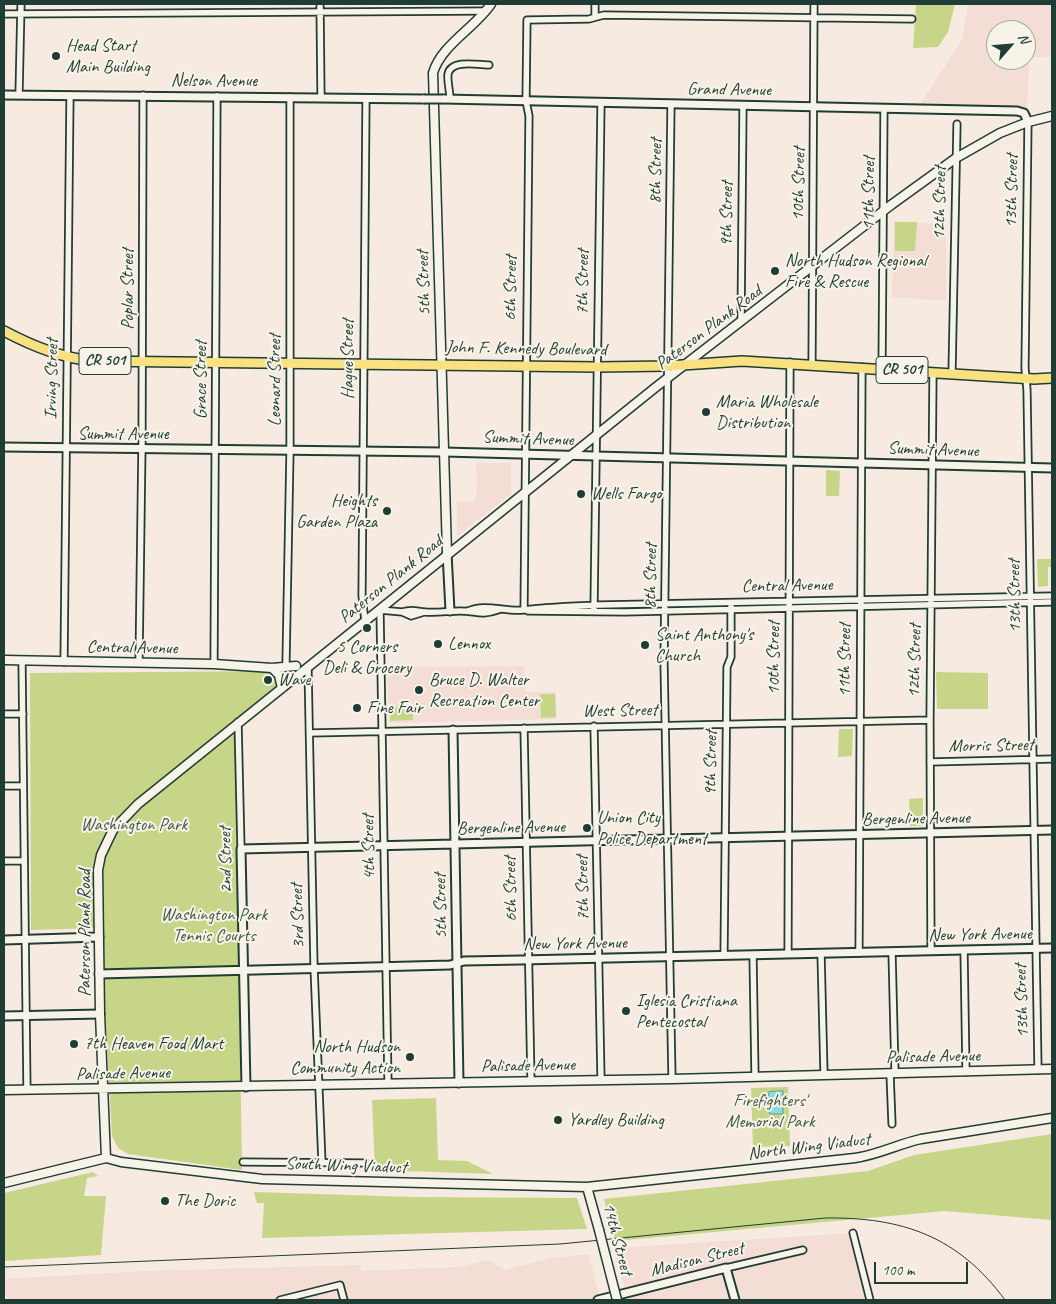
<!DOCTYPE html>
<style>
body{margin:0}
#map{position:relative;width:1056px;height:1304px;overflow:hidden;background:#f7eae0;font-family:Caveat,sans-serif}
canvas{display:block}
.frame{position:absolute;inset:0;border:5px solid #1f3d34;pointer-events:none}
.north{position:absolute;left:986px;top:20px;width:50px;height:50px;box-sizing:border-box;background:#f7f3e8;border:1px solid #a1aaa0;border-radius:50%;rotate:63deg;font-size:14px;font-weight:700;line-height:20px;text-align:center;color:#1f3d34}
.north::after{content:'';display:block;margin:auto;width:18px;height:22px;background:#1f3d34;clip-path:polygon(50% 0,100% 100%,50% 72%,0 100%)}
.scale{position:absolute;left:874px;top:1262px;width:94px;height:22px;box-sizing:border-box;border:2px solid #1f3d34;border-top:0;padding-left:6px;font-size:15px;line-height:18px;white-space:nowrap;color:#1f3d34;-webkit-text-stroke:4px #f7f3e8;paint-order:stroke}
</style>
<div id="map">
<canvas width="1056" height="1304"></canvas>
<div class="frame"></div>
<div class="north">N</div>
<div class="scale">100 m</div>
</div>
<script>
const context = document.querySelector('canvas').getContext('2d');
context.lineJoin = 'round';
function fill(path, color) {
  context.fillStyle = color;
  context.fill(path, 'evenodd');
}
function strokePath(path, color, width, dash) {
  context.strokeStyle = color;
  context.lineWidth = width;
  context.lineCap = dash ? 'butt' : 'round';
  context.setLineDash(dash || []);
  context.stroke(path);
}
function drawText(font, color, halo, rows, align = 'center') {
  context.font = font + ' Caveat,sans-serif';
  context.lineWidth = 4;
  context.setLineDash([]);
  context.textBaseline = 'middle';
  context.strokeStyle = halo;
  context.fillStyle = color;
  for (const [text, x, y, turn = 0] of rows) {
    context.save();
    context.translate(x, y);
    context.rotate((+turn || 0) * Math.PI / 180);
    context.textAlign = isNaN(turn) ? turn : align;
    if (halo) context.strokeText(text, 0, 0);
    context.fillText(text, 0, 0);
    context.restore();
  }
}
fill(new Path2D(`
 M968,4H1052V57H1029L1027,109L1016,114L917,109L962,40ZM996,30H1026V60H996Z
 M894,221L946,225V301L892,297Z
 M476,463H511V494L457,536V502L473,501L477,495Z
 M524,666L525,692H556V719L389,723L387,667Z
 M853,1233L870,1300H628L614,1248Z
 M589,1254L600,1300H8L4,1286V1279L146,1271L360,1265L361,1271L457,1267L488,1260L505,1270L551,1258Z`), '#f3ddd4');
fill(new Path2D(`
 M916,4H955L948,32L938,47L913,48Z
 M895,222H917L915,251H895Z
 M826,470L840,471L839,496H826Z
 M1037,559H1052V567H1048V586L1038,587Z
 M270,671L274,672L278,682L276,686L235,722L242,1170L128,1154L118,1148L112,1136L103,970V928L31,930L30,673Z
 M936,672L988,673V709H937Z
 M540,694H555L556,717L541,718Z
 M390,707H413V720L390,721Z
 M839,729H853L852,756L838,757Z
 M923,798V826H910L909,799Z
 M788,1087L790,1146L753,1147L751,1088Z
 M436,1098L438,1160L467,1161L493,1174L375,1170L372,1100Z
 M1052,1134V1220L945,1211L615,1241L604,1199L868,1171L914,1155Z
 M93,1172L98,1176L87,1178L84,1196H106L101,1255L4,1261V1193Z
 M254,1192L412,1197L577,1198L587,1229L262,1238L264,1203H257Z`), '#c7d589');
const water = new Path2D(`
 M783,1091V1114H770L766,1105L769,1092Z`);
fill(water, '#8adbe0');
strokePath(water, '#5f9c9b', 1);
const minor = new Path2D(`
 M320,4L321,97
 M595,4V15
 M4,14L486,11
 M19,95L21,4
 M450,99C450,91 447,81 448,74C451,59 479,65 489,65
 M671,104L664,662L672,1079
 M1028,122L1025,368L1027,390L1038,1070
 M741,322L743,106
 M812,364L814,4
 M882,369L884,108
 M952,373L957,124
 M594,608L601,103
 M524,610L529,116L526,101L527,20L589,19L604,15L912,19
 M468,611C485,603 505,612 523,610C549,607 573,606 599,605C750,602 901,599 1052,596
 M528,611L625,612L1052,602
 M402,612C412,609 415,611 425,612C436,613 449,611 460,611C476,611 481,616 498,610
 M365,621L362,596L366,98
 M22,661L27,1090
 M64,662L70,95
 M139,663L142,442L143,95
 M286,663L290,451V97
 M214,664L217,96
 M308,668L314,967L322,1163
 M4,714H23
 M238,722L241,849
 M594,726L601,1079
 M524,728L531,1081
 M310,733L930,720
 M930,762L1052,759
 M4,786H23
 M4,861H24
 M964,950L966,1072
 M931,951L930,720L933,372
 M892,952L895,1073
 M859,953L862,367
 M788,954L790,362
 M821,954L824,1074
 M724,955L727,667L731,657V606
 M753,955L755,1076
 M890,1073L892,1124
 M388,1084L380,610L402,612L411,616L424,612
 M243,1162L366,1163
 M853,1233L870,1300
 M726,1268L803,1250
 M280,1300L340,1285L344,1300`);
const tertiary = new Path2D(`
 M4,95L424,99
 M443,99L1017,111L1024,113L1028,122
 M4,447L444,452L1052,468
 M447,553L450,611
 M453,730L459,1083
 M4,940L99,937
 M99,974L450,965L464,961L521,960L1052,948
 M4,1016L100,1014
 M246,1087L241,849L1052,830
 M598,1300L726,1268L735,1300`);
const secondary = new Path2D(`
 M447,553L433,73C441,45 475,28 491,4
 M4,660L214,664L272,668L296,666
 M272,668L279,675L282,688
 M4,1090L672,1079L1052,1069
 M106,1158L100,1014L98,870L101,855L113,830L138,804L656,387L891,205L956,158L1000,133L1028,122L1052,116
 M106,1158L121,1162L262,1179L587,1187L855,1158C878,1155 898,1144 921,1139L1052,1118
 M4,1183L106,1158
 M587,1187L599,1230`);
const primary = new Path2D(`
 M4,331C32,346 61,358 93,361L597,367L668,366L742,361L1034,379L1052,378`);
strokePath(minor, '#1f3d34', 9);
strokePath(tertiary, '#1f3d34', 11);
strokePath(secondary, '#1f3d34', 11);
strokePath(primary, '#1f3d34', 12);
strokePath(minor, '#f7f3e8', 5.5);
strokePath(tertiary, '#f7f3e8', 7);
strokePath(secondary, '#f7f3e8', 8);
strokePath(primary, '#f9e181', 9);
strokePath(new Path2D(`
 M4,1267L560,1244L825,1218C902,1217 958,1236 1005,1300`), '#1f3d34', 1);
const tertiaryBridge = new Path2D(`
 M424,99H443`);
const secondaryBridge = new Path2D(`
 M599,1230L617,1300`);
strokePath(tertiaryBridge, '#1f3d34', 11, []);
strokePath(secondaryBridge, '#1f3d34', 11, []);
strokePath(tertiaryBridge, '#f7f3e8', 7);
strokePath(secondaryBridge, '#f7f3e8', 8);
for (const [x, y, r, color] of [
 [56,56,5,"#1f3d34"],
 [775,271,5,"#1f3d34"],
 [706,412,5,"#1f3d34"],
 [581,494,5,"#1f3d34"],
 [387,511,5,"#1f3d34"],
 [367,628,5,"#1f3d34"],
 [438,644,5,"#1f3d34"],
 [645,645,5,"#1f3d34"],
 [268,680,5,"#1f3d34"],
 [419,690,5,"#1f3d34"],
 [357,708,5,"#1f3d34"],
 [587,828,5,"#1f3d34"],
 [626,1011,5,"#1f3d34"],
 [74,1044,5,"#1f3d34"],
 [410,1057,5,"#1f3d34"],
 [558,1120,5,"#1f3d34"],
 [165,1201,5,"#1f3d34"]
]) {
  const dot = new Path2D();
  dot.arc(x, y, r, 0, 2 * Math.PI);
  context.fillStyle = color;
  context.fill(dot);
  strokePath(dot, '#f7f3e8', 2);
}
for (const [x, y, w] of [
 [105,361,52],
 [902,370,52]
]) {
  const box = new Path2D();
  box.roundRect(x - w / 2, y - 13.5, w, 27, 4);
  context.fillStyle = '#f7f3e8';
  context.fill(box);
  strokePath(box, '#1f3d34', 1);
}
drawText('bold 16px', '#1f3d34', null, [
 ["CR 501",105,361],
 ["CR 501",902,370]
]);
drawText('18px', '#1f3d34', '#f7f3e8', [
 ["Head Start",66,46],
 ["Main Building",66,67],
 ["North Hudson Regional",785,261],
 ["Fire & Rescue",785,282],
 ["Maria Wholesale",716,402],
 ["Distribution",716,423],
 ["Wells Fargo",591,494],
 ["Heights",377,501,"right"],
 ["Garden Plaza",377,522,"right"],
 ["Saint Anthony's",655,635],
 ["Church",655,656],
 ["Lennox",448,644],
 ["5 Corners",367,647,"center"],
 ["Deli & Grocery",367,668,"center"],
 ["Wave",278,680],
 ["Bruce D. Walter",429,680],
 ["Recreation Center",429,701],
 ["Fine Fair",367,708],
 ["Union City",597,818],
 ["Police Department",597,839],
 ["Iglesia Cristiana",636,1001],
 ["Pentecostal",636,1022],
 ["7th Heaven Food Mart",84,1044],
 ["North Hudson",400,1047,"right"],
 ["Community Action",400,1068,"right"],
 ["Yardley Building",568,1120],
 ["The Doric",175,1201]
], 'left');
drawText('18px', '#1f3d34', '#f7f3e8', [
 ["Nelson Avenue",214,81],
 ["Grand Avenue",729,90,1],
 ["8th Street",656,171,-89],
 ["10th Street",799,184,-89],
 ["13th Street",1012,191,-89],
 ["11th Street",869,193,-90],
 ["12th Street",940,203,-89],
 ["9th Street",727,214,-89],
 ["7th Street",583,282,-89],
 ["5th Street",424,283,-92],
 ["6th Street",511,288,-89],
 ["Poplar Street",128,289,-90],
 ["Paterson Plank Road",709,328,-37],
 ["John F. Kennedy Boulevard",526,349,1],
 ["Hague Street",348,359,-90],
 ["Irving Street",52,379,-89],
 ["Grace Street",201,380,-90],
 ["Leonard Street",275,380,-90],
 ["Summit Avenue",123,434],
 ["Summit Avenue",528,439,2],
 ["Summit Avenue",933,450,2],
 ["8th Street",651,576,-89],
 ["Paterson Plank Road",391,580,-39],
 ["Central Avenue",787,586,-1],
 ["13th Street",1015,596,-91],
 ["Central Avenue",132,648,1],
 ["10th Street",774,658,-90],
 ["11th Street",845,660,-90],
 ["12th Street",915,661,-89],
 ["West Street",620,711,-1],
 ["Morris Street",991,746,-1],
 ["9th Street",711,763,-89],
 ["Bergenline Avenue",916,819,-1],
 ["Bergenline Avenue",511,828,-1],
 ["4th Street",369,847,-91],
 ["2nd Street",226,860,-91],
 ["7th Street",583,888,-91],
 ["6th Street",511,889,-91],
 ["5th Street",441,906,-91],
 ["3rd Street",298,916,-92],
 ["Paterson Plank Road",85,933,-90],
 ["New York Avenue",980,935,-1],
 ["New York Avenue",575,944,-1],
 ["13th Street",1022,1001,-92],
 ["Palisade Avenue",933,1057,-1],
 ["Palisade Avenue",528,1066,-1],
 ["Palisade Avenue",123,1074,-1],
 ["North Wing Viaduct",809,1147,-7],
 ["South Wing Viaduct",346,1166,2],
 ["14th Street",617,1239,75],
 ["Madison Street",697,1260,-14]
]);
drawText('18px', '#415b45', '#f7f3e8', [
 ["Washington Park",134,825],
 ["Washington Park",214,915],
 ["Tennis Courts",214,936],
 ["Firefighters'",770,1101],
 ["Memorial Park",770,1122]
]);
</script>
